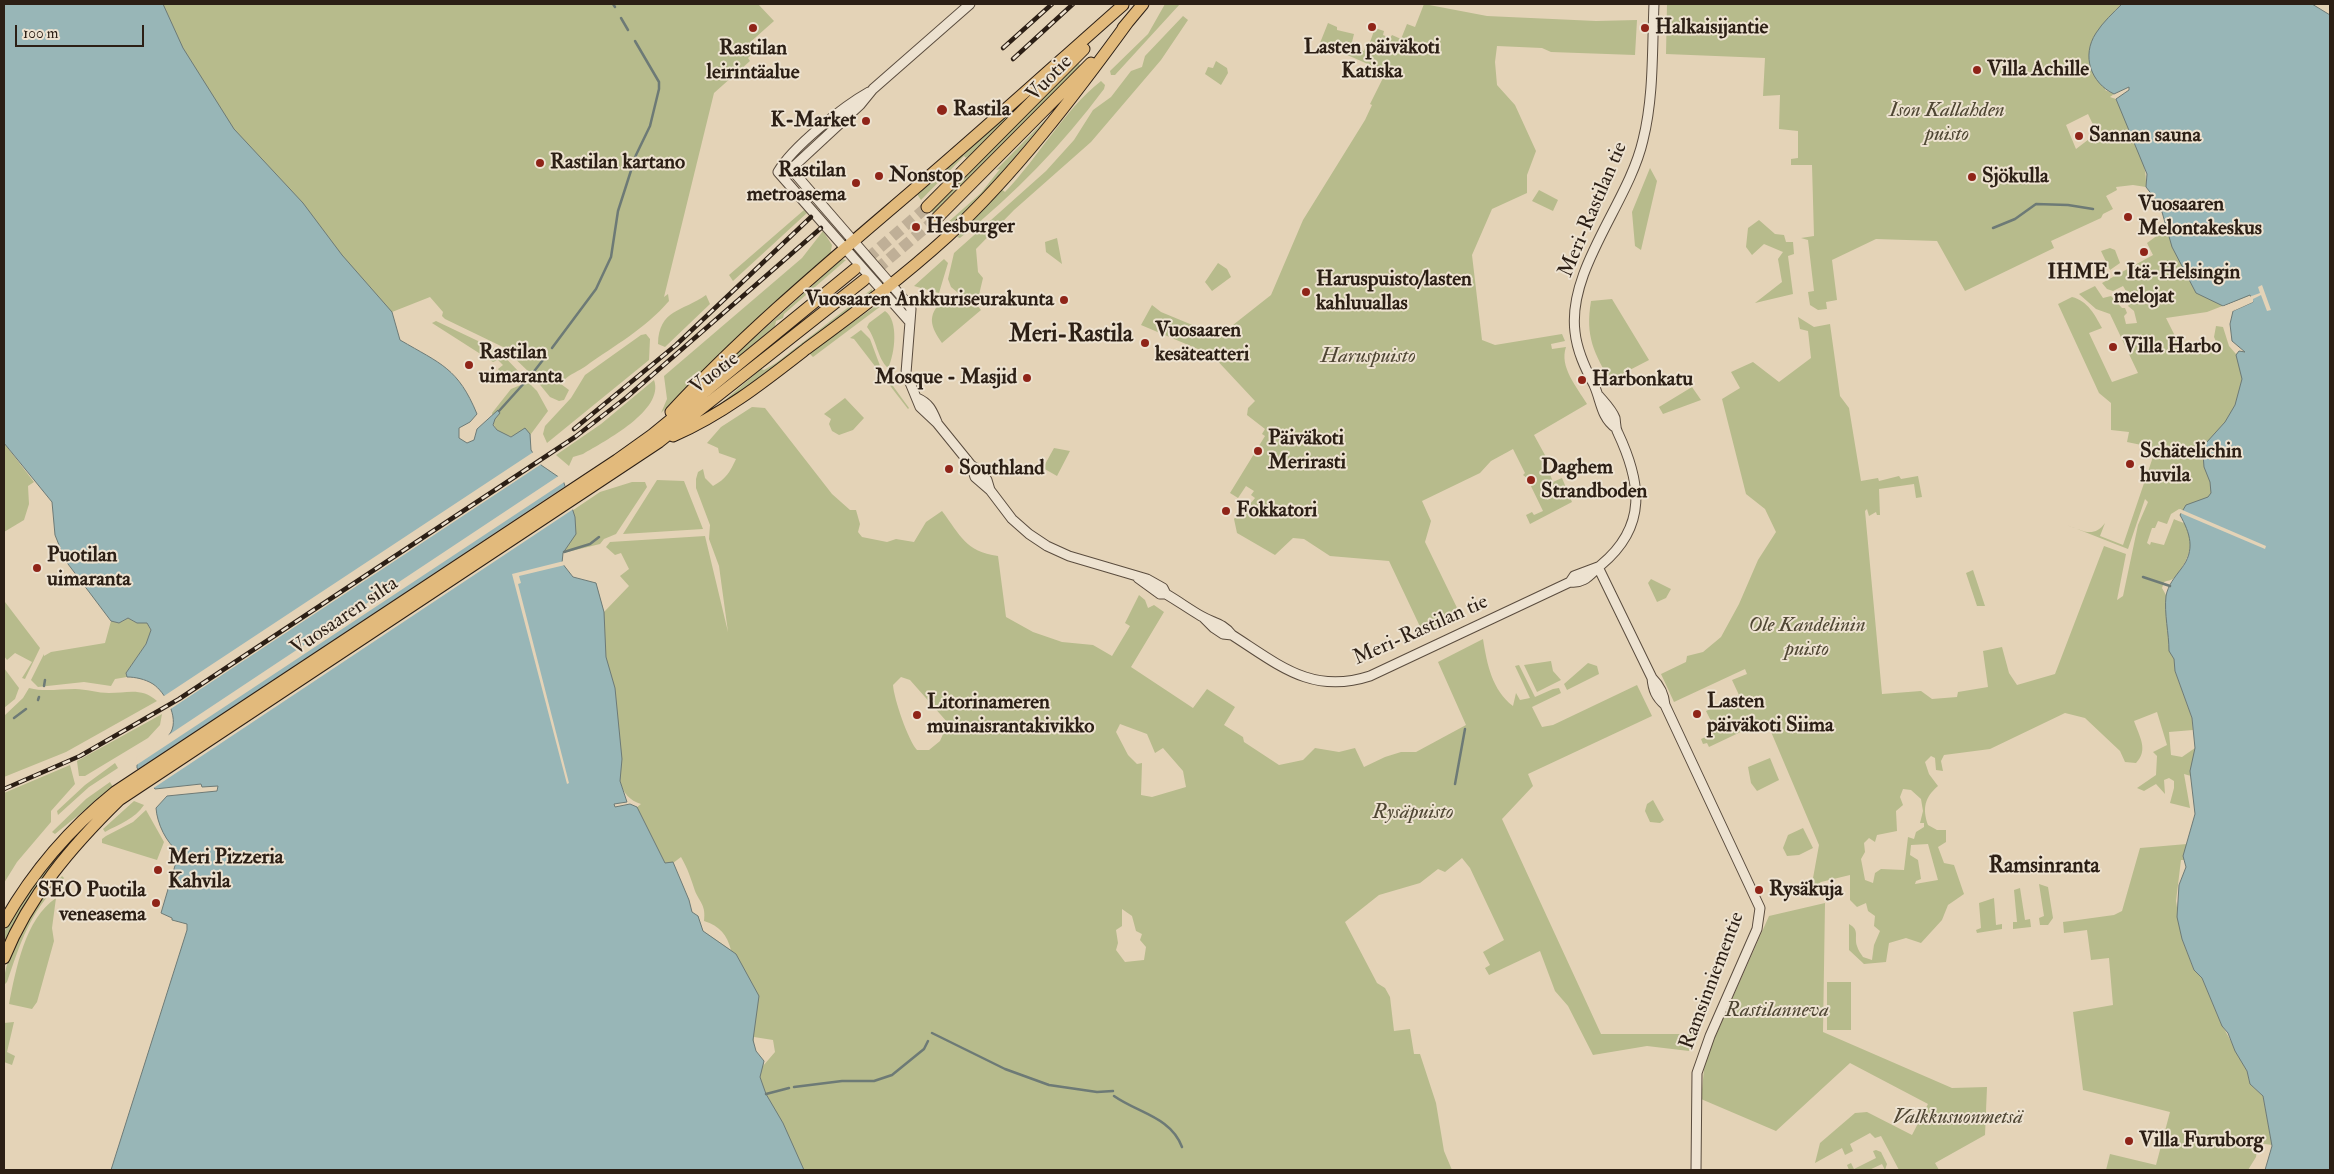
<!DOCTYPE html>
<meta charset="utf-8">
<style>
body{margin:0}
#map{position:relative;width:2334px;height:1174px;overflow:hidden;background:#e4d3b7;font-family:"IM FELL Double Pica",serif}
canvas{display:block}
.frame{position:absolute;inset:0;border:5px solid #2c1f15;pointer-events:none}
.scale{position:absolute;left:15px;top:25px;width:129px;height:22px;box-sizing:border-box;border:2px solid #2c1f15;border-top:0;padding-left:6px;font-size:15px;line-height:18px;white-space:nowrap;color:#2c1f15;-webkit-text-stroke:4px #ede2d0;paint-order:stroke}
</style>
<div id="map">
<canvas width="2334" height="1174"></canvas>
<div class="frame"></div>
<div class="scale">100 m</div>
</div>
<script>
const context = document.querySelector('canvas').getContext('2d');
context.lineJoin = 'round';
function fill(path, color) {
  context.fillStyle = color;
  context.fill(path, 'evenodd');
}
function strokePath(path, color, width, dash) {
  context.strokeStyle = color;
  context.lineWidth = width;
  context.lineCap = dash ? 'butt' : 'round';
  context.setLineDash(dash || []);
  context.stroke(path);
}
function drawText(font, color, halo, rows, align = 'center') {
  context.font = font + ' "IM FELL Double Pica",serif';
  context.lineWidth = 4;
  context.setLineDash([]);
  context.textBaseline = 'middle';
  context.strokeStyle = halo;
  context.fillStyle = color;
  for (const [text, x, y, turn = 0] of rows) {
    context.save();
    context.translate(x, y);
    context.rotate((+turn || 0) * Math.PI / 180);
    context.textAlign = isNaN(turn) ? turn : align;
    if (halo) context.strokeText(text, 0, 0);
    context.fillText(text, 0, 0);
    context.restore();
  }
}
fill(new Path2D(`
 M126,4H758L774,21L747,45L753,53L748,58L750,61L714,93L664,297L668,294L669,301C645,329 615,345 586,366C579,371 570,374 564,380L557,381L569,390L564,400L559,401L550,397L532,375L503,347L445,319L442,316L443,312L430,297L392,312L386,324Z
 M1165,4H1180L1115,75H1111L1110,71L1148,34Z
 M1424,4L1487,16L1596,21L1637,20L1635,55L1551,52L1542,48L1497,46L1495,62L1497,85L1515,105L1536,151L1527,175V193L1492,209L1472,255L1482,340L1495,345L1562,334L1565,341L1551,344L1552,349L1566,347C1559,367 1577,387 1587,404L1534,435L1546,457L1544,459L1553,482L1562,478L1572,502L1530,524L1526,515L1532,512L1534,515L1543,511L1527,478L1523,475L1525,473L1513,449L1491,461L1480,473L1422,501L1431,521L1425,542L1461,616L1424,635L1389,561L1330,556L1304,539L1293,538L1275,555L1237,533L1234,519C1240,510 1249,507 1255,498L1251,495L1254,491L1246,486L1238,498L1230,493L1265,436L1262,434L1265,429L1247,415L1248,408L1255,401L1212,355L1141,325L1152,305L1161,312L1219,336L1271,295L1303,220L1365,120L1372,105L1370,104L1386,72L1320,43L1328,23L1337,27V30L1354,34L1351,46L1364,51L1366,45H1369L1375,28L1384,31L1383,35L1390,38L1392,35L1401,39L1407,24L1415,27Z
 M1667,4H2122L2109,17L2105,90L2114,94L2110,97L2116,99C2128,125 2148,158 2146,187L2133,185L2116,187L2117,190L2106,196L2113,209L2103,214L2101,218L2051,241L2054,248L1965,291L1937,241L1876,239L1832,260L1837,300L1826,302L1827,309L1818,310L1810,305L1808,292L1814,291L1808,240L1801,238L1814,236L1812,165H1791V159L1798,158V131L1779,129L1780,95L1763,96L1765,58L1666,54ZM2088,114L2097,133L2076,149L2066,125Z
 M1183,16L1188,20L1161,60L1091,142L1014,210L976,249L978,272L983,278L978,299L963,297L951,287L948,279L954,253L1046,171L1074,140L1093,110L1111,97L1131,71L1142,67L1145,56Z
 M1216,61L1227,68L1228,73L1221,85L1205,74L1208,67L1213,68Z
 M1079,63L1080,66L933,213L931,210Z
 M1101,81L1105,85L1104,89C1062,145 1015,194 960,238L957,237L1001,189L1005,192C1038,158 1064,110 1101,81Z
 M1030,95L1032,96L973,153L966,158L964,156L921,200L917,194Z
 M1049,116L975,205L948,229L946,228V224L981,193L1000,169L996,170Z
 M1650,168L1657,181L1641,250L1635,246L1632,212Z
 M1539,190L1558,200L1553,211L1532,201Z
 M804,210L807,213L733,281L729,275Z
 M1759,220L1775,234L1784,235L1786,242H1793L1794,254L1788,256L1793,294L1755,303L1782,282L1778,259L1783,252L1764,244L1752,255L1746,247L1748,228Z
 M823,231L832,245L830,256L826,260L729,345L661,413L667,399L664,376L802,258Z
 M2158,235L2170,236L2251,295L2207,312L2166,318L2184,354L2220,350L2214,337L2216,326L2223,327L2229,346L2236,354L2239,351L2246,352L2282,393L2197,516L2179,509L2171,514L2167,524L2158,521L2155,528H2152L2147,543L2150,545L2151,542L2164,545L2174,519C2177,521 2183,522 2185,524C2200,537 2185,567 2174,578C2171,581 2168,580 2164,582L2162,588L2166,595L2179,597L2175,671L2192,718L2193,730L2169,732L2171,755L2182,757L2195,748L2191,776L2184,774L2190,808L2170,803L2174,788V781L2169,778L2164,780L2165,794L2156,784L2144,791L2137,788L2156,775L2157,756L2153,752L2167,745L2157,712L2134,721C2139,736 2149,750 2136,763L2125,762L2120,751L2085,718L2065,713L1990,749L1944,755L1941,761L1943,771L1936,770L1935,758L1931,756L1925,762L1929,774L1938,786C1925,797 1922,808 1928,825L1937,830H1946V842L1938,847L1944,863L1954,865L1964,894L1948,905L1942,920L1921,943L1906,938L1889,943L1886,962L1864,964L1849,950V924C1860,930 1854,936 1857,946C1858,950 1861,954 1863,957L1872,960L1874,945L1880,931L1874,926L1875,916L1868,911L1866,903L1857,907L1850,900V875L1821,882L1811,889L1819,845L1766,720L1709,747L1707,743L1703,744L1701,739L1710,735L1708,728L1713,725L1706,711L1739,695L1732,680L1747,674L1745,669L1674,702L1661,674L1686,662L1687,656L1703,652L1721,637L1739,604L1758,560L1776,532L1765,509L1746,494L1722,399L1740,388L1731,372L1753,362L1779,382L1811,358L1808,331L1800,329L1798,317L1814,327L1830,324L1840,396L1849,408L1861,481L1878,478L1879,481L1899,476L1901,479L1918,476L1922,497L1916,498L1914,484L1879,489L1880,515H1877L1876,512L1869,516L1867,509L1865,511L1882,694L1921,691L1932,699L1957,697L1958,692L1988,687L1983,651L2002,647L2009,673L2017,685L2055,674L2104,546L2126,554L2117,600L2123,596L2138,525L2148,502L2145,499L2128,549L2067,525C2081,530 2094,539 2105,523L2100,536L2123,545L2156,448L2127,442L2129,432L2111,430V403L2099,393L2058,304L2072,297C2088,301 2095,315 2102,328L2089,333L2112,382L2138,373L2110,314L2096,309L2079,294L2095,286L2103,298L2111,296L2122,308H2125L2127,313L2124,316L2126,324L2137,323L2134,311L2128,306L2132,301L2123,286L2113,291L2107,289L2102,283L2153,255L2147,243ZM1903,789L1911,790L1921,799L1923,811L1920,823H1924V827L1916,832L1914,839L1908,837L1904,870L1881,869L1875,873L1873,883L1865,880L1861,859L1865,852L1864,843L1869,838L1875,842L1877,835L1897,831L1896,811L1903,805L1900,797ZM1928,844L1938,880L1915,884L1916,881L1921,879L1918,860L1910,855L1911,845Z
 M1057,238L1062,264L1046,252L1045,242Z
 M2110,248L2115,250L2120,263L2110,270L2101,251Z
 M842,259L846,260L784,314L783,318L776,321L775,326L705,385L703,384Z
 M944,259L948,263L939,293L914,286Z
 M1218,263L1227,269L1231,277L1212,291L1205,282Z
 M872,289V293L765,374L718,406L761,369L764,370L776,363Z
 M706,295L710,304L665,347L658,344C659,309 682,312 706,295Z
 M1612,299L1649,360L1620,375L1611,383C1594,352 1585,337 1591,301Z
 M943,300L977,305L981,310L942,343C931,327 926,316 943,300Z
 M877,305L881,306L813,357L809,353Z
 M885,311C899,320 895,354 888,368C877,358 877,340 867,327L869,323Z
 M436,321L499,351L520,373L515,377L503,376L498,369L503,365L498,360L493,362L432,323Z
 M861,330L870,339L882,371L909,408L908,409L854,339L850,338Z
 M646,334L650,339L649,360L547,443L543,434L545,426L571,398L585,375L641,335Z
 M654,380C665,410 605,441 583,454L573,457L569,466L556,455L601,424Z
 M528,382L537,391L548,411L528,438C518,437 498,437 494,425C492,421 493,417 492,413L511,389Z
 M1692,387L1701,400L1663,414L1659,407Z
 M845,398L864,418L853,430L839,435L832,431L829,424L831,419L824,414Z
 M752,407L765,408L832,494L850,510H856L860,524L858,532L862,537L887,542L896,539L914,542L926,522L942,511C961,536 965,551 998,556L1006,617L1033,632L1062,642L1093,645L1112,656L1130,626L1125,623L1139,595L1145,600L1148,608L1154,605L1164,612L1131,667L1193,708L1207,689L1235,707L1224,725L1243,737L1244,742L1279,765L1303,760L1315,748L1339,752L1355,748L1364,767L1385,757L1401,752H1416L1466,725L1438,662L1483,639C1487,664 1492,690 1513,706L1516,693L1520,700L1530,698L1515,666L1519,665L1535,697L1553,689L1559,688L1561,693L1532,707L1542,727L1553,725L1637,685L1652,716L1528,774L1533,786L1502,819L1601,1034H1696L1689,1051L1647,1046L1593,1055L1568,1006L1555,991L1540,951L1489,975L1485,968L1490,965L1483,952L1504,940L1470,868L1462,858L1445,872L1438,869L1420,883L1379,895L1345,922L1377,983L1385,988L1390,997L1394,1031L1410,1029L1414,1054H1420L1436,1103L1444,1151L1452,1170H767L753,1062L764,1061L763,1066L775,1052L773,1040L754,1037V1047L685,925L698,916L703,931L731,950C727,935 720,926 704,921C706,905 700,903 695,891C691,879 688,869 681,857L673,863L689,900L627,815L641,804C630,801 622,792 620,781L596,583L604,612L629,586L620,576L629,569L621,553L615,555L606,547L610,542L705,536L728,632L719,566L709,539L710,525L696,488V479L698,472L703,469L705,478L713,486C726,479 730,472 736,459L719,453L718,448L707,443L721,427ZM901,677L910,680L948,723L940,741L929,750H917C908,740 894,699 893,685ZM1120,724L1147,734L1155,753L1163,748L1183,771L1186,787L1152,797L1141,795L1142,763L1137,764L1128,755L1116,732ZM1122,909L1132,916L1136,931L1142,934L1140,940L1146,947L1144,960L1125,962L1116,950L1118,943L1116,930L1122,926Z
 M4,443L34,482L28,486L29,504L24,520L4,532Z
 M1054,448L1070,451L1057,476L1043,468Z
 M657,480L684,481L703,529L623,534Z
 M632,482H645L647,487L616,534L604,539L600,544L563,553V555L545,529L600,492Z
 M1973,570L1985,606H1977L1966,573Z
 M1651,579L1671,589L1666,598L1657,602L1648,583Z
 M5,602L40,648L25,679L22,678L32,662L15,653L7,660L4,656Z
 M128,618L137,623H147L151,631L146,644L126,673L127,677L115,679L111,686L84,682L38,687L31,680L44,654V656L51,652L105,643L111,621L119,623Z
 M1551,661L1553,671L1561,680L1537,692L1524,665Z
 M1588,663L1597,666L1599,674L1567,690L1564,684Z
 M4,668L19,688L15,699L4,708Z
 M29,688C45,692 58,689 75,689C86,689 98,693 109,693C127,693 142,687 157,701L66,752L4,777V716L23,698Z
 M162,714L160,725L148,738L85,776H79L77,761Z
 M1770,758L1779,780L1757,791L1751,783L1748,767Z
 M115,763L118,768L89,787L58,815L57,811L85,785Z
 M70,765L75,784L51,811V822L17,862L4,883V793Z
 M110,782L113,787L55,834L52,832L86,799Z
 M1653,800L1664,820L1660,823L1650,822L1645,811L1647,804Z
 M134,801L144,805C135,819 119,824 105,832L103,829Z
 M146,810L164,842L157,860L102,843V839L106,836L133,822Z
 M1803,828L1813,848L1799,855L1787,856L1783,848L1788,835Z
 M2187,844L2184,860H2181L2176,901L2182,939L2194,970L2202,978L2221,1023L2247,1071L2250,1084L2263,1096L2272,1145L2258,1143L2256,1157L2248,1170H2106L2110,1154L2156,1165L2170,1112L2083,1090L2073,1012L2113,1005L2109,958L2091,960L2087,930L2064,933L2063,922L2114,915L2122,911L2140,848Z
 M54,855L57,858L20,913L4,944V934L8,922Z
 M62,876L64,878L61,882C29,913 21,942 7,982L4,985C4,956 27,915 46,893C51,887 57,882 62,876Z
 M2039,884L2048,887L2053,918L2048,925H2040L2039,918L2044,916Z
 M2020,888L2025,920L2030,919L2031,927L2013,929V922H2017L2014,890Z
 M56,898L52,928L54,941L37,1002L32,1009L9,1004C16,969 25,919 56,898Z
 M1994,898L1996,925L2002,924V929L1977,933L1976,930L1981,928L1979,903Z
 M1825,903L1823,1032L1952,1088L1987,1087L1985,1135L1935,1163L1939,1170H1899L1881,1136L1875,1138L1870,1133L1850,1144L1853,1151L1845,1155L1842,1148L1815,1163L1820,1143L1855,1113L1867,1112L1912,1135L1928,1104L1850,1063L1776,1131L1701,1099L1705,1060L1769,916Z
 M1827,982H1851V1030H1827Z
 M14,1022L7,1052L15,1056L12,1065L4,1062V1023Z
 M1876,1150L1881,1152L1887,1164L1885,1170L1882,1164L1869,1170H1849L1847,1165L1851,1163L1854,1169L1876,1158L1873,1151Z`), '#b7bb8c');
const water = new Path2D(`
 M4,4H163L183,48L234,129L303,203L342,255L392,312L400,340C441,364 458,368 477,414L470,422L459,428V438L467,443L474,440L477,429L498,410L500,413L495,419L493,425L497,430L511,437L525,428L530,434L531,450L541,465L563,480L575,517L576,534L563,553L562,563L573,577L596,583L604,612L606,657L615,688L622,759L620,781L627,802L614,804L615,807L630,804L637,807L665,863L673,862L689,900L692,912L698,916L703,931L736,954L759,996L753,1040L756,1051L764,1061L760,1077L766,1094L783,1123L804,1170H111L187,930V924L172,920V918L161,913L179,852C166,843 157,823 156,808L167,796L217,791L218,786L202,787L201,784L155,789L137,768V764C148,754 164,744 171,732C179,717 165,692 153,684C145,679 135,677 127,677L126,673L146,644L151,630L147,623H137L128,618L119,623L111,621L65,560L55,535L52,502L4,443Z
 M2122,4H2312L2330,15V1170H2265L2272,1146L2263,1096L2250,1084L2247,1071L2235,1051L2228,1033L2222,1026L2202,978L2194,970L2182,939L2177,917L2179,885L2186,867L2183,856L2195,814L2190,771L2195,748L2192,718L2175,671L2174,659L2169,651C2169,633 2164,614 2166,596C2168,585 2175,577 2181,569C2196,550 2190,533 2180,515L2186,505L2208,497L2211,493L2210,482L2204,467L2203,454L2206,443L2225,422L2235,405L2242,379L2236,355L2239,351L2245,352L2232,341L2230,324L2233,311L2253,302L2250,295L2223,306L2196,293L2172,247L2160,205L2146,187L2147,174L2116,99L2129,90V87L2114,94C2091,83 2081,56 2096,33C2103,22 2113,13 2122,4Z`);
fill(water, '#98b6b7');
strokePath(water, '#6d7a76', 1);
fill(new Path2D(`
 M2262,285L2271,310L2267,311L2261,295L2253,299V302L2233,311L2230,312L2250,301L2249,298L2223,309L2219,308L2260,293L2258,287Z
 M535,451L543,463L169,710L161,698Z
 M560,475L566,481L135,766L137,757L149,748Z
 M567,485L575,508L152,789L136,771Z
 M2180,509L2266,546L2265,549L2178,512Z
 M564,561L565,565L519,576L521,583L518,584L569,783L567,784L512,574Z`), '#e4d3b7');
strokePath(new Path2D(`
 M613,4L615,7
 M621,18L628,30
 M1993,228L2015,219L2036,204L2068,205L2093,209
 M552,348L596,289L611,257L618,211L636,155L650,126L659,89V82L635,41
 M532,374L546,356
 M499,411L526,381
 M564,552L590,544L599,537
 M2143,577L2170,586
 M44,686L45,680
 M38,700L39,697
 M14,718L26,709
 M1455,784L1465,729
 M932,1033L1005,1069L1049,1085L1097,1092L1113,1091
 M794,1087L842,1081H874L892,1075L924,1049L928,1041
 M766,1094L789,1088
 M1114,1096C1138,1113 1171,1117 1182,1147`), '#6d7a76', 2.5);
strokePath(new Path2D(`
 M855,269L927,207
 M864,280L937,218`), '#bfaf97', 11, [11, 5.5]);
const minor = new Path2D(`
 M791,169L908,304L911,309L906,373L920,407L937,423L971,465L981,472L987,480L990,490L1012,519L1029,534L1047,546L1069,556L1147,579L1163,588L1166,594
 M778,172L791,169L860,105L873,89L970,4
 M778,172L909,321
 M778,172C792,147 844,106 869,92
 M917,398C929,403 932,410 937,422
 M1616,428C1601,418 1601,400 1594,385C1585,368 1577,351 1575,332C1567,269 1629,202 1643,140C1654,96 1652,49 1654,4
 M971,465L975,477L990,490
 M1598,567L1652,678C1660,686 1664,694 1665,705L1760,908L1757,929L1710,1036L1697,1073L1696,1170
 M1138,578L1160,594H1166C1178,601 1189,609 1201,616C1213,623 1223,623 1232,635
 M1570,582L1574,576L1598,567
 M1204,618L1214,628L1223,634L1232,635C1279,665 1312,695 1370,676L1570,582C1585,584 1590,574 1601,565C1648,526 1641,482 1618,433C1615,428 1616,423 1615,418C1612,410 1605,403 1599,396
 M1652,678C1653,690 1656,697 1665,705`);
const major = new Path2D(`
 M1123,28L1143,4
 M927,207L1084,49
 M937,218L1091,63
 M671,412C747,330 834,258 919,185C988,126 1055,65 1123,5
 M673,436C722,415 765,381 806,349C855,313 903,277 948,236C1014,175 1075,95 1128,22
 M4,922C33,871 69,829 115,792L617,460L652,435L855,269
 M4,958C29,896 72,846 119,800L659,442L864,280`);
strokePath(minor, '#5a4c3e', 11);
strokePath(major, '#2c1f15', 13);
strokePath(minor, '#ede2d0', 9);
strokePath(major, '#e2ba7c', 11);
const rail = new Path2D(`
 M1003,48L1052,4
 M1013,59L1073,4
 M574,429L676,345L811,217
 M4,789L80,756L179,699L575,437L627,397L821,228`);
strokePath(rail, '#2c1f15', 4.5);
strokePath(rail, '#ede2d0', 2.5, [8]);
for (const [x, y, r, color] of [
 [1372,27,5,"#8f2418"],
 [753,28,5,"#8f2418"],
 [1645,28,5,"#8f2418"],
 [1977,70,5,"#8f2418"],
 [942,110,6,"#8f2418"],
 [866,121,5,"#8f2418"],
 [2079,136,5,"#8f2418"],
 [540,163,5,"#8f2418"],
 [879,176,5,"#8f2418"],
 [1972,177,5,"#8f2418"],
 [856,183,5,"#8f2418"],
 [2128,217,5,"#8f2418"],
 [916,227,5,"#8f2418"],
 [2144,252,5,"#8f2418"],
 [1306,292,5,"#8f2418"],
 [1064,300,5,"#8f2418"],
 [1145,343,5,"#8f2418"],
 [2113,347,5,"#8f2418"],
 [469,365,5,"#8f2418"],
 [1027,378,5,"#8f2418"],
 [1582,380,5,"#8f2418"],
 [1258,451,5,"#8f2418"],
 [2130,464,5,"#8f2418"],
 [949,469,5,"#8f2418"],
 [1531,480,5,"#8f2418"],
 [1226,511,5,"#8f2418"],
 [37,568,5,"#8f2418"],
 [1697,714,5,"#8f2418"],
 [917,715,5,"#8f2418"],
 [158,870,5,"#8f2418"],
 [1759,890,5,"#8f2418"],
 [156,903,5,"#8f2418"],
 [2129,1141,5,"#8f2418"]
]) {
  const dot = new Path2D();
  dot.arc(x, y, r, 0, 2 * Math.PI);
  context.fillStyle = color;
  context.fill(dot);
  strokePath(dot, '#ede2d0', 2);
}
drawText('bold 21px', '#2c1f15', '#ede2d0', [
 ["Halkaisijantie",1655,28],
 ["Lasten päiväkoti",1372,48,"center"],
 ["Katiska",1372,72,"center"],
 ["Rastilan",753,49,"center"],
 ["leirintäalue",753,73,"center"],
 ["Villa Achille",1987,70],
 ["Rastila",953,110],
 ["K-Market",856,121,"right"],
 ["Sannan sauna",2089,136],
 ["Rastilan kartano",550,163],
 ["Rastilan",846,171,"right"],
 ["metroasema",846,195,"right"],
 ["Nonstop",889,176],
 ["Sjökulla",1982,177],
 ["Vuosaaren",2138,205],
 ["Melontakeskus",2138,229],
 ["Hesburger",926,227],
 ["IHME - Itä-Helsingin",2144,273,"center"],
 ["melojat",2144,297,"center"],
 ["Haruspuisto/lasten",1316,280],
 ["kahluuallas",1316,304],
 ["Vuosaaren Ankkuriseurakunta",1054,300,"right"],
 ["Vuosaaren",1155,331],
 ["kesäteatteri",1155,355],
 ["Villa Harbo",2123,347],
 ["Rastilan",479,353],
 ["uimaranta",479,377],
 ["Mosque - Masjid",1017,378,"right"],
 ["Harbonkatu",1592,380],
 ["Päiväkoti",1268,439],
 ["Merirasti",1268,463],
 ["Schätelichin",2140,452],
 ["huvila",2140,476],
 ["Daghem",1541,468],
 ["Strandboden",1541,492],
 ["Southland",959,469],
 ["Fokkatori",1236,511],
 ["Puotilan",47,556],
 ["uimaranta",47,580],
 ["Lasten",1707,702],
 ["päiväkoti Siima",1707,726],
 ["Litorinameren",927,703],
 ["muinaisrantakivikko",927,727],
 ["Meri Pizzeria",168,858],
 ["Kahvila",168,882],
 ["Rysäkuja",1769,890],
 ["SEO Puotila",146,891,"right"],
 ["veneasema",146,915,"right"],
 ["Villa Furuborg",2139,1141]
], 'left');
drawText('21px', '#2c1f15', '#ede2d0', [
 ["Vuotie",1050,79,-46],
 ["Meri-Rastilan tie",1594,210,-67],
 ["Vuotie",715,374,-38],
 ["Vuosaaren silta",345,617,-34],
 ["Meri-Rastilan tie",1421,631,-24],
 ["Ramsinniementie",1713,981,-69]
]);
drawText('italic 21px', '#4f4633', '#ede2d0', [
 ["Ison Kallahden",1947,111],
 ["puisto",1947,135],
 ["Haruspuisto",1368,357],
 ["Ole Kandelinin",1807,626],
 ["puisto",1807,650],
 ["Rysäpuisto",1413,813],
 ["Rastilanneva",1777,1011],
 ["Valkkusuonmetsä",1958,1118]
]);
drawText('bold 22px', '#2c1f15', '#ede2d0', [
 ["Ramsinranta",2044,867]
]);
drawText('bold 24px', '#2c1f15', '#ede2d0', [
 ["Meri-Rastila",1071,336]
]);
</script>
